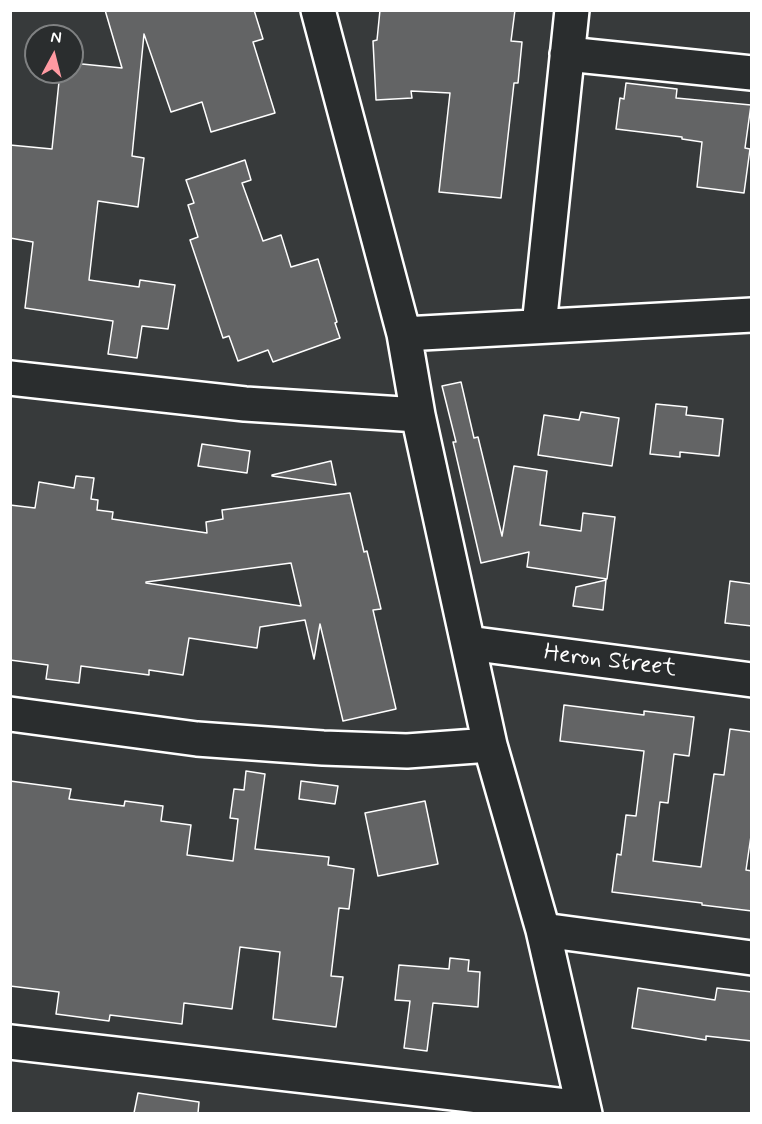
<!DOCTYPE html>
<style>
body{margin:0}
#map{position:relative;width:762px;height:1124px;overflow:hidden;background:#373a3b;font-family:Mynerve,sans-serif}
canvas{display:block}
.frame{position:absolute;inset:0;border:12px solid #fff;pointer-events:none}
.north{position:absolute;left:24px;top:24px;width:60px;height:60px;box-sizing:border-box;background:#2a2d2e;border:2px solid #7f8182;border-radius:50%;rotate:7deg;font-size:16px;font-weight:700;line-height:24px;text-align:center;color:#fff}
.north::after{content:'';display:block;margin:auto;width:21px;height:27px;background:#ff9aa2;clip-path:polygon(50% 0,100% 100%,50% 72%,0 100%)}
</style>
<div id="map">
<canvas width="762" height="1124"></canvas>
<div class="frame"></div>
<div class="north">N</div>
</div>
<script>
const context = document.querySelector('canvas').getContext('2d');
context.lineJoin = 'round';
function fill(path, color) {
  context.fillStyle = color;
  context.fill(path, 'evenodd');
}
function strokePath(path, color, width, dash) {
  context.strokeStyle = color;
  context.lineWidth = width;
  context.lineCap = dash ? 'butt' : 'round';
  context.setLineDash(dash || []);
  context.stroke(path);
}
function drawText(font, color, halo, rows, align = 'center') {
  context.font = font + ' Mynerve,sans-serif';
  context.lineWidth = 4.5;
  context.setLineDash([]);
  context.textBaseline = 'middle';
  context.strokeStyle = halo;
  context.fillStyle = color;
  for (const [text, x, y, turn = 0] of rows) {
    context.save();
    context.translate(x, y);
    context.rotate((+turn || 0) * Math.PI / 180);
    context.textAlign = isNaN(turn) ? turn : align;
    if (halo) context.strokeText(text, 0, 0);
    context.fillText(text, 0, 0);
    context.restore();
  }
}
const building = new Path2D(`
 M105,10H254L263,39L253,42L275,113L211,132L202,102L171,112L144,34L132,156L144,158L138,207L98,201L89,280L139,287L140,280L175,285L168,329L142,326L137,358L108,354L113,321L25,308L33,242L10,238V145L52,149L60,72H72V63L122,68Z
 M380,10H515L511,41L522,42L518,83H514L501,198L439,192L450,93L411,91L412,98L376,100L373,41L377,40Z
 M626,83L677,89L676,98L751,105L745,148L750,149L744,193L697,187L702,142L682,139V137L616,129L620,98L624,99Z
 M245,160L251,180L242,183L263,241L281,235L291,267L318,259L337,322L335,323L340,338L273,362L268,350L238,361L229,336L223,338L190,240L198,237L188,205L194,203L186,180Z
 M461,382L474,438L478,437L502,536L514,466L547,471L540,525L581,531L583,513L615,517L607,579L527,567L529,552L481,563L453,442H456L442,386Z
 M656,404L687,407L686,415L723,419L719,456L680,452V457L650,454Z
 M581,412L619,418L612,466L538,455L544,415L579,420Z
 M202,444L250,451L247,473L198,466Z
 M331,461L336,485L272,476V475Z
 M76,476L94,478L91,499L98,500L97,510L113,512L112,519L207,533L206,522L223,519L222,510L350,493L364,552L367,551L381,609L373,610L396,709L343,721L320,624L314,659L305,620L260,627L257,648L189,638L183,675L149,670V675L81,666L79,683L46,679L48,665L10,660V505L35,508L39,482L74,488ZM291,563L301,606L146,583V582Z
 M606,580L603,610L573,606L576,587Z
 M730,581L752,584V626L725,623Z
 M564,705L644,715V711L694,717L689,756L674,754L668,803L660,802L653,861L701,867L714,774L724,775L730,729L752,732V829L746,870L752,871V911L702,905V903L612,892L617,854L621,855L626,815L636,816L644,751L560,741Z
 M246,771L265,774L255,849L329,857L328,865L354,869L349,909L339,908L331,976L343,977L336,1027L273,1019L280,952L240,947L232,1009L184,1003L182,1024L110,1015L109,1021L56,1014L59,992L10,986V781L71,789L69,799L124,806L125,801L163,806L161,821L191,825L187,855L233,861L238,819L230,818L234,789L244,790Z
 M301,781L338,786L335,804L299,799Z
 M425,801L438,864L378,876L365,813Z
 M450,958L469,960L468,971L480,972L478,1007L433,1003L427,1051L404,1048L410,1001L395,1000L399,965L449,969Z
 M638,988L715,1000L717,988L752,992V1041L706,1036V1040L632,1028Z
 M138,1093L199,1102L198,1113H134Z`);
fill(building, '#636465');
strokePath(building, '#fff', 1.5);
const minor = new Path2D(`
 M318,10L404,334L418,415L490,745L543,930L585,1114
 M567,54L752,73
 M539,326L572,10
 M404,334L752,315
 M10,378L245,404L418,415
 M468,643L752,680
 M10,714L197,739L323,748L407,751L490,745
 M543,930L752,958
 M10,1042L583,1108`);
strokePath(minor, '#fff', 38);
strokePath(minor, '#2a2d2e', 33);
drawText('24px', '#fff', '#2a2d2e', [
 ["Heron Street",610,662,7]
]);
</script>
